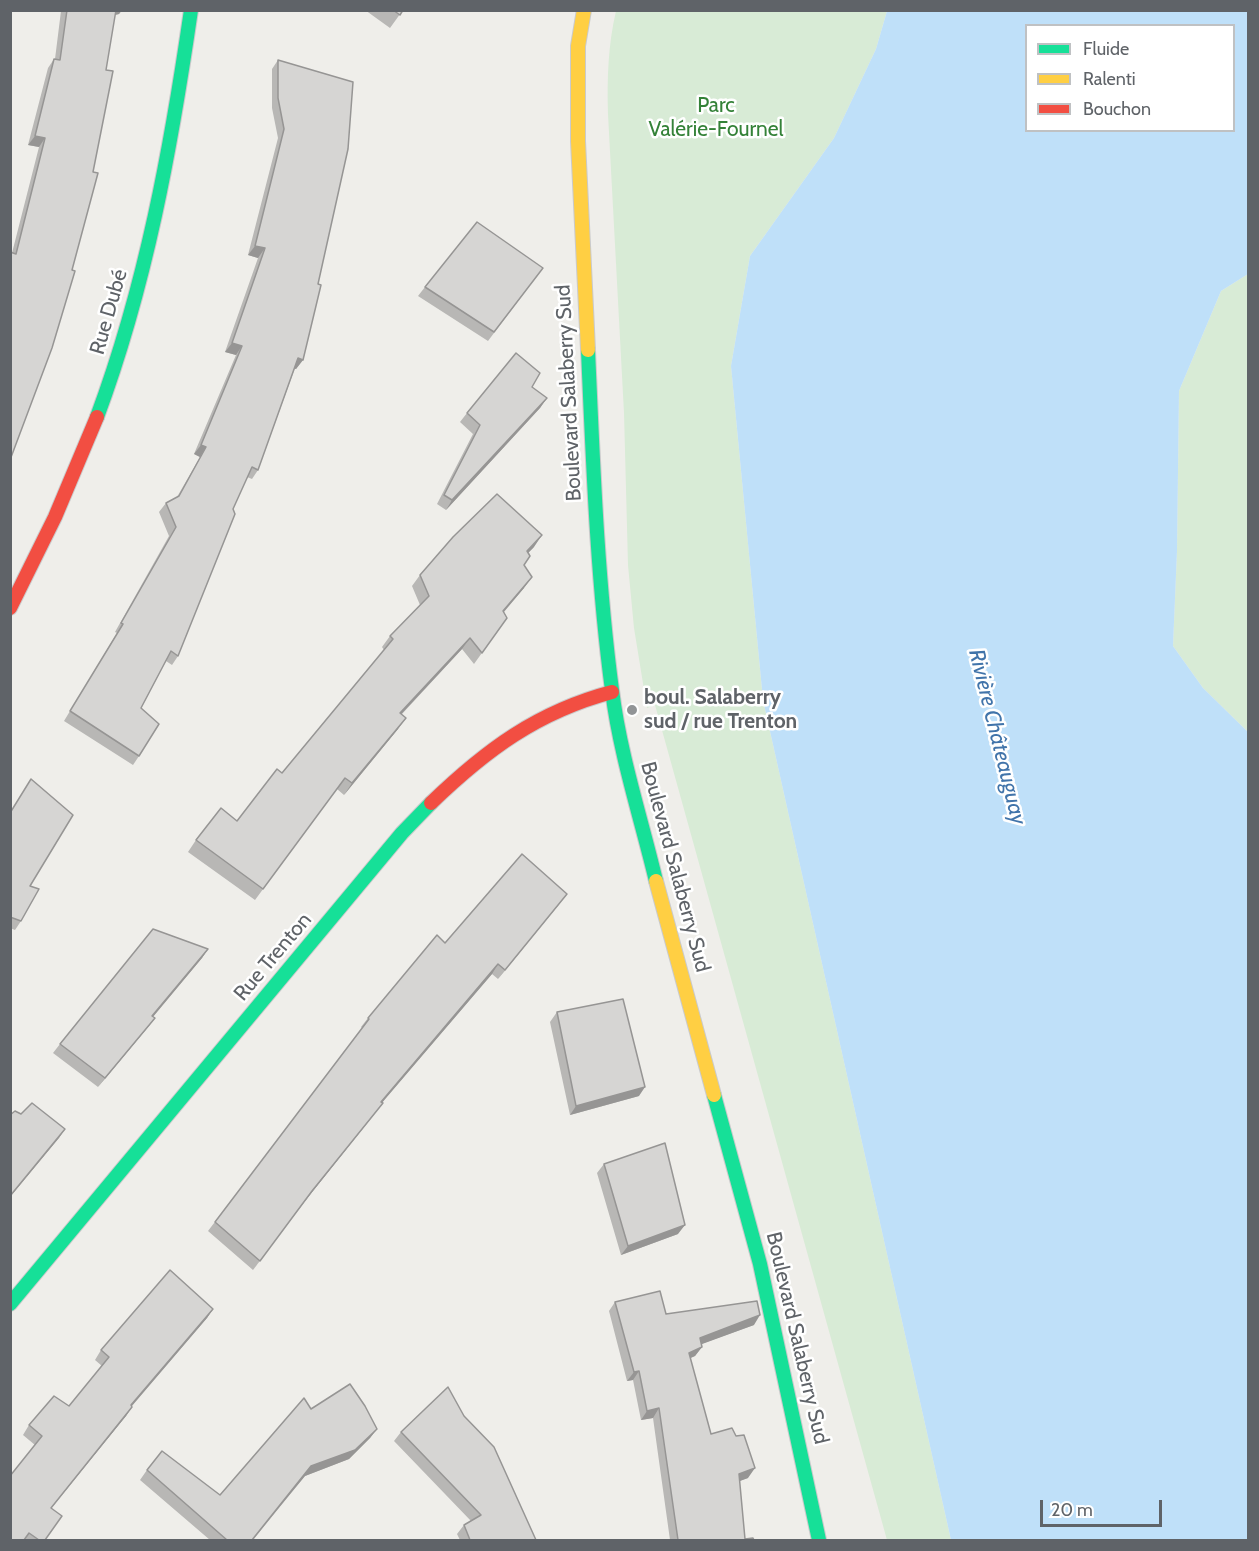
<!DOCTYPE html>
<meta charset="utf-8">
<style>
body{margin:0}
#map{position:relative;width:1259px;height:1551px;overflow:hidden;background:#efeeea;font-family:Cabin,sans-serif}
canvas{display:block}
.frame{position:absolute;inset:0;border:12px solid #5f6368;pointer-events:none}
.legend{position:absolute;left:1025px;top:24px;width:210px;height:108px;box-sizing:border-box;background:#fff;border:2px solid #bfc1c3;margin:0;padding:8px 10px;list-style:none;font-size:18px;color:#5f6368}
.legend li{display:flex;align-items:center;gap:12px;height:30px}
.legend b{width:30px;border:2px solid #bfc1c3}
.scale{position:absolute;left:1040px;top:1500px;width:122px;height:27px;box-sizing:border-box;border:3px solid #5f6368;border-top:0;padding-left:8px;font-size:18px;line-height:21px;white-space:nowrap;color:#5f6368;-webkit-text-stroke:4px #fff;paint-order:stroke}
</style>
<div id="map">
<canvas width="1259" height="1551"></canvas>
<div class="frame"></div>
<ul class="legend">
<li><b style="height:8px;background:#16e098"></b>Fluide</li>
<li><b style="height:8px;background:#ffcf43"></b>Ralenti</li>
<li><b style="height:8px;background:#f24e42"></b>Bouchon</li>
</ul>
<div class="scale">20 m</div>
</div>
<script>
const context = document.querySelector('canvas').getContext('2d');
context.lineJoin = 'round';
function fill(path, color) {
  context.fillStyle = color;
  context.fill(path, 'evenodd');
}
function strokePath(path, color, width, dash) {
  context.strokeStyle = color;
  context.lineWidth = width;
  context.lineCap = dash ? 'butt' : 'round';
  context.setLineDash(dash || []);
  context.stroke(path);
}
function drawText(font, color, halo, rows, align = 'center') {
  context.font = font + ' Cabin,sans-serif';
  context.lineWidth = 5;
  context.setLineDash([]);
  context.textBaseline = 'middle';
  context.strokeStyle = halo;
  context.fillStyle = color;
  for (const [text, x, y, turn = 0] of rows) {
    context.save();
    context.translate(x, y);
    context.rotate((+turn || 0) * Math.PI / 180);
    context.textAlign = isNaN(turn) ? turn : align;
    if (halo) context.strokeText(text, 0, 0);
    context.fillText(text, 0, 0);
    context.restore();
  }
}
fill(new Path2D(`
 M616,11H887L876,49L834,138L750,256L731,366L763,700L951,1540H887L655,705L647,708L634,628L628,565L624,413L608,114C607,79 608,45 616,11Z
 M1248,274V732L1203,688L1173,646L1177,551L1179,391L1221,291Z`), '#d8ebd6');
fill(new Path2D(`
 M887,11H1248V274L1221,291L1179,391L1177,551L1173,646L1203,688L1248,732V1540H951L763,700L731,366L750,256L834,138L876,49ZM1026,26H1234V130H1026Z`), '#bfe0f9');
const fast = new Path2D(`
 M588,350C593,463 597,577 612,690C620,755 641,818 656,881
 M97,417C146,285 171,148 191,10
 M714,1095L760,1264L819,1540
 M10,1304L402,833L431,803`);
const slow = new Path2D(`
 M584,10L578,46V141L588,350
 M656,881L714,1095`);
const jam = new Path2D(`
 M10,608L55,517L97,417
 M431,803C486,750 537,712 612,692`);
strokePath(fast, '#cacacb', 16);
strokePath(slow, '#cacacb', 16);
strokePath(jam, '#cacacb', 16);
strokePath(fast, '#16e098', 14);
strokePath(slow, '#ffcf43', 14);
strokePath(jam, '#f24e42', 14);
fill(new Path2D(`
 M60,10H122L119,14L115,15L10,460L12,253L39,147L28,145L48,68L54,59H55L61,11Z
 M365,10H403L390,28Z
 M278,60L318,284L303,360L296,369L295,368L258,470L252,479L247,477L233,509L178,656L172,665L166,661L141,708L139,756L133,765L64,721L117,633L115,632L169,536L159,512L166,503L177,497L200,457L194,454L236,355L225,352L258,258L248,255L278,138L272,108V69Z
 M536,277L488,341L418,296L425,287Z
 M547,398L540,408L446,510L437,504L473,434L460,422L467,413Z
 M534,547L528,553L524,565V588L504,612L507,618L474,664L462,649L402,714L398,729L344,795L337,789L255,900L188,852L196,840L237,821L282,773L384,650L382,647L390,636L420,605L412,586L420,575Z
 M31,779L21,921L15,930L10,928V813Z
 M560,903L498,979L492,974L382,1102L376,1112L305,1201L253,1270L208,1231L362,1028L361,1027L368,1018L445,943Z
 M208,949L202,958L153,1017L155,1018L148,1027L98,1087L53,1053L60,1044Z
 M557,1012L639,1096L570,1115L550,1022Z
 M604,1164L678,1234L621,1255L597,1173Z
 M615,1302L666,1314L754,1325L701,1344L702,1347L695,1356L690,1358L711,1434L748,1478L739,1481L745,1539L754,1540H670L653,1418L641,1420L633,1380L627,1381L609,1311Z
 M213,1309L207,1318L132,1406L126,1416L51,1508L45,1540H10L35,1445L23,1435L29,1425L69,1406L102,1366L95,1360L101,1350Z
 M311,1409L377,1429L370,1438L349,1459L305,1476L253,1540H210L140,1480L147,1470L220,1495Z
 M464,1416L536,1540H460L457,1534L464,1525L471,1521L394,1441L401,1432Z`), '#b8b7b5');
fill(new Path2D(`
 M114,10H122L119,14L110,16Z
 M35,136L45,138L39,147L28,145Z
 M255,246L265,248L258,258L248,255Z
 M232,343L242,346L236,355L225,352Z
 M298,358L303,360L296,369L292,368Z
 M547,398L540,408L446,510L452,500Z
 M201,445L206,447L200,457L194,454Z
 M542,535L534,547L519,562L527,551Z
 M532,577L524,588L495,622L503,611Z
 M470,638L462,649L392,724L400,713Z
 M406,718L398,729L344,795L352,783Z
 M567,894L560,903L498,979L505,970Z
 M208,949L202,958L146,1025L152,1016Z
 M498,964L492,974L375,1111L381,1102Z
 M155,1018L148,1027L98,1087L105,1078Z
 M645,1087L639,1096L570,1115L576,1106Z
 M383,1103L305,1201L253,1270L312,1191Z
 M65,1129L59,1138L10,1197V1196Z
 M685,1225L678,1234L621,1255L628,1246Z
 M213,1309L207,1318L124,1415L131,1405Z
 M760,1315L754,1325L694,1347L700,1338Z
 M702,1347L695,1356L682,1362L689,1353Z
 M639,1371L633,1380L627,1381L634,1372Z
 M132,1407L126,1416L44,1517L51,1508Z
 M659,1408L653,1418L641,1420L647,1411Z
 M377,1429L370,1438L349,1459L305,1476L252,1540L311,1466Z
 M755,1468L748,1478L732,1484L739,1474Z`), '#969594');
const building = new Path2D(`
 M67,10H116L106,70L113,71L93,172L98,173L72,270L75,271L52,348L10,460V252L16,254L45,138L35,136L54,59L60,60Z
 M393,10H403L400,15Z
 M278,60L353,82L348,149L318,284L321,285L303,360L298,358L258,470L252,467L233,509L235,514L178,656L171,651L141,708L159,724L139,756L70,711L123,624L121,623L176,527L166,503L179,496L206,447L201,445L242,346L232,343L265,248L255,246L284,129L278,98Z
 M477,222L543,268L494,332L425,287Z
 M516,353L540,373L532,387L547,398L452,500L444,495L480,425L467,413Z
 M497,494L542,535L527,551L530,556L524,565L532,577L503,611L507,618L482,653L470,638L400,713L406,718L352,783L345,778L263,889L196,840L221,808L237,821L277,769L282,773L393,639L390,636L429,596L420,575L453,537Z
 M31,779L73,815L30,886L39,889L21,921L10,917V813Z
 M522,854L567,894L505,970L498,964L381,1102L383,1103L312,1191L260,1261L215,1222L369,1019L368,1018L437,935L445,943Z
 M153,929L208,949L152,1016L155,1018L105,1078L60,1044Z
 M623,999L645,1087L576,1106L557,1012Z
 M32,1103L65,1129L10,1196V1115L15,1111L21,1114Z
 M665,1143L685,1225L628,1246L604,1164Z
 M170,1270L213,1309L131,1405L132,1407L51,1508L62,1516L45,1540H39L29,1533L24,1540H10V1476L42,1436L29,1425L54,1396L69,1406L109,1357L101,1350Z
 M660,1291L666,1314L757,1301L760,1315L700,1338L702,1347L689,1353L711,1434L732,1428L736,1436L744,1435L755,1468L739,1474L745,1539L753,1538L754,1540H678L659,1408L647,1411L639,1371L634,1372L615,1302Z
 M350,1384L365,1406L377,1429L355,1450L311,1466L252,1540H227L147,1470L162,1451L220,1495L304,1398L311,1409Z
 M448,1387L464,1416L494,1447L536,1540H470L464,1525L481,1515L401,1432Z`);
fill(building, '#d6d5d3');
strokePath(building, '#969594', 1.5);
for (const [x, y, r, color] of [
 [632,710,6,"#919496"]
]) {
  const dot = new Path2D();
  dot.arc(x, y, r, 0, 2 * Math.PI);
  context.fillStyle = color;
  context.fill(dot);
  strokePath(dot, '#fff', 2);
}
drawText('21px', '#348238', '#fff', [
 ["Parc",716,106],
 ["Valérie-Fournel",716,130]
]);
drawText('21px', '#5f6368', '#fff', [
 ["Rue Dubé",109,312,-74],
 ["Boulevard Salaberry Sud",569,393,-93],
 ["Boulevard Salaberry Sud",675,867,75],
 ["Rue Trenton",273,957,-50],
 ["Boulevard Salaberry Sud",797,1338,77]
]);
drawText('bold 21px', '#5f6368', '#fff', [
 ["boul. Salaberry",644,698],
 ["sud / rue Trenton",644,722]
], 'left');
drawText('italic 22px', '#4174aa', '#fff', [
 ["Rivière Châteauguay",997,737,76]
]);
</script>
